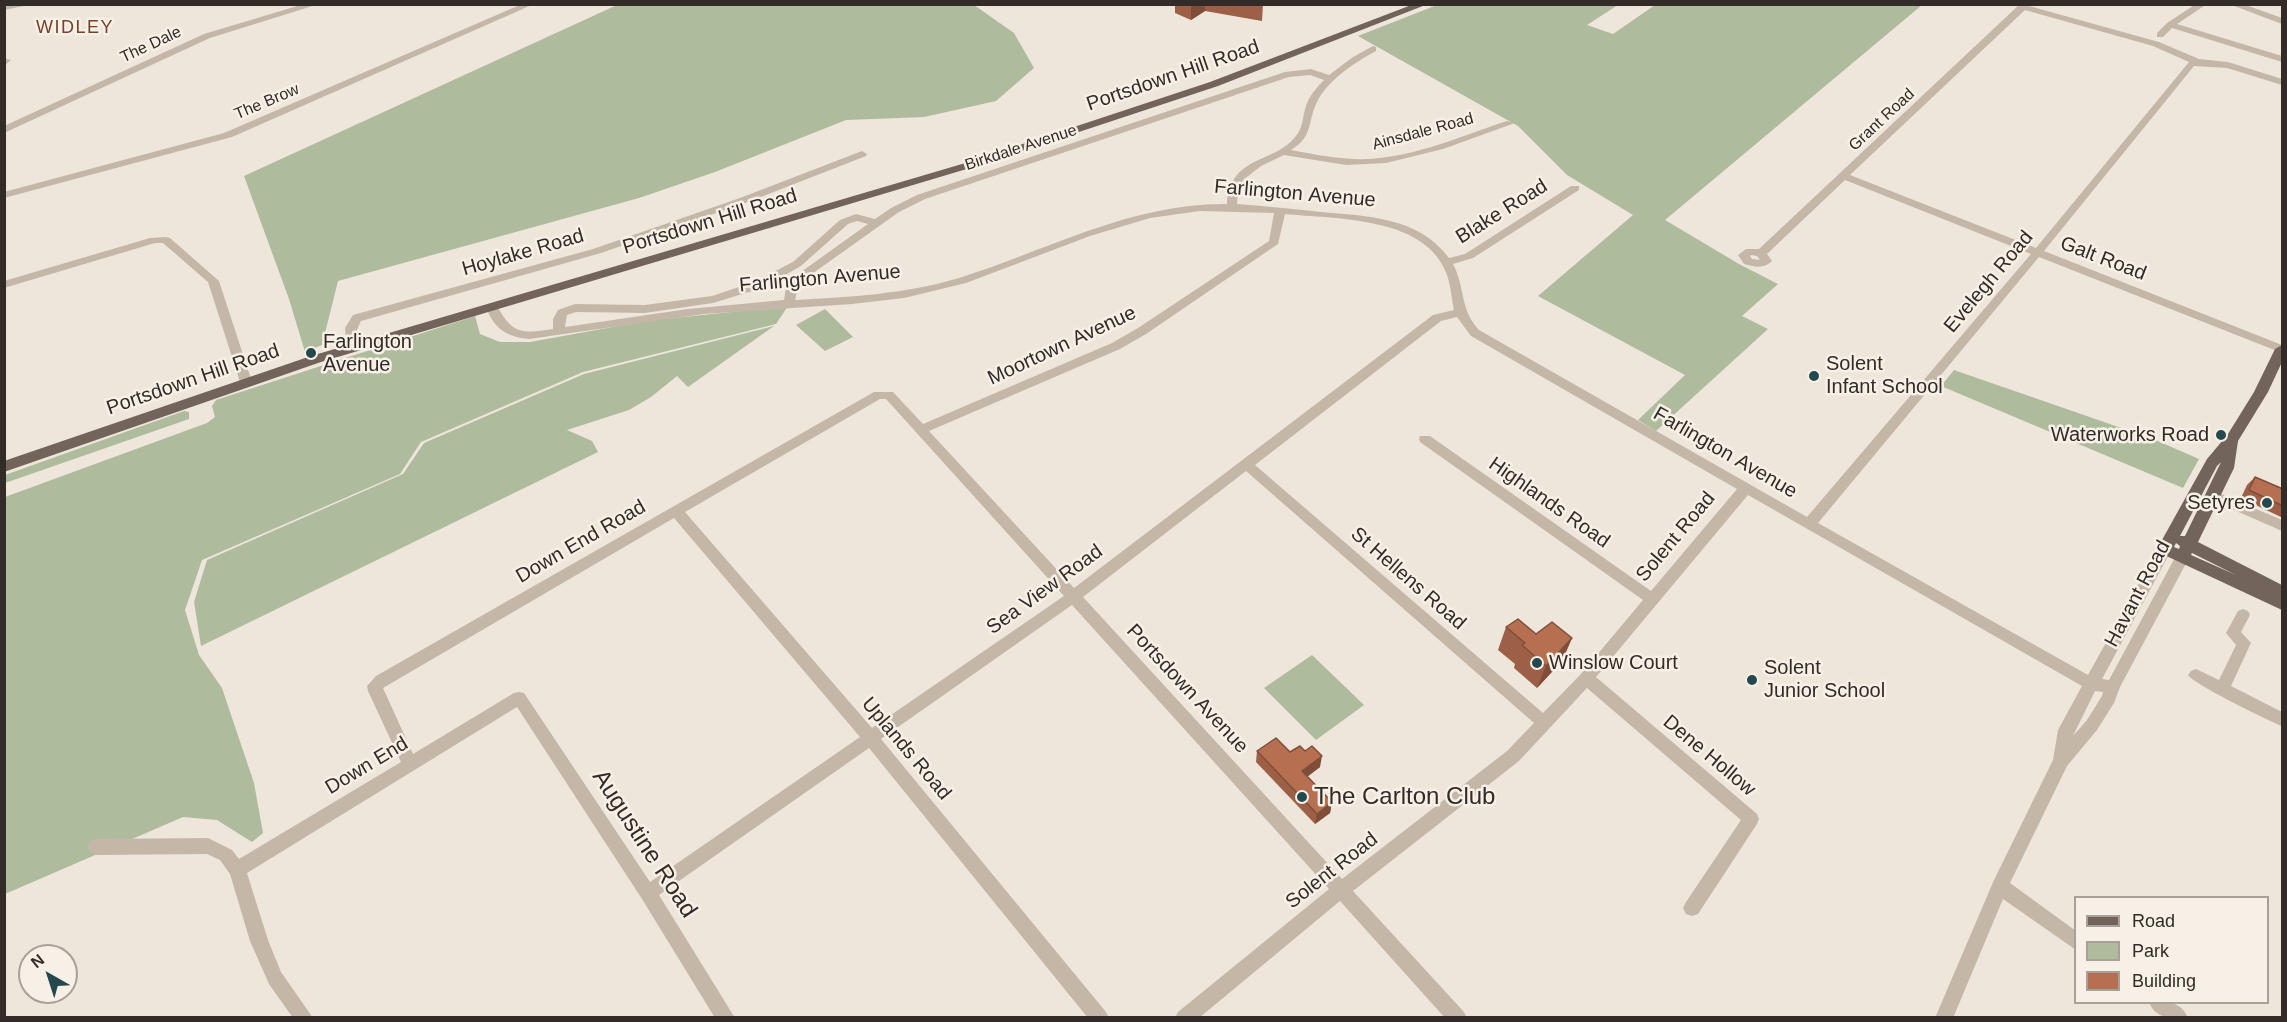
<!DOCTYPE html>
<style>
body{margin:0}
#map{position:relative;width:2287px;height:1022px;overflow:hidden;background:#eee6db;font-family:Arial,sans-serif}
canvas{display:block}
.frame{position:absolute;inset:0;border:6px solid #322b27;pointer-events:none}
.legend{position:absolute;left:2074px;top:896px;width:195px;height:108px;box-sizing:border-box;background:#f6f0e6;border:2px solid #a8a19a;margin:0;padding:8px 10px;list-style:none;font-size:18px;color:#322b27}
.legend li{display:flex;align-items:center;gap:12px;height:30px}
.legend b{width:30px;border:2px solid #a8a19a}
.north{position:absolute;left:18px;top:944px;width:60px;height:60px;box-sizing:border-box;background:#f6f0e6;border:2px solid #a8a19a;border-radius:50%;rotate:321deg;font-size:16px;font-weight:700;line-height:24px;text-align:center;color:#322b27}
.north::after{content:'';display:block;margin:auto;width:21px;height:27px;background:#23484e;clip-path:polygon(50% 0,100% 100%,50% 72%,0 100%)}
</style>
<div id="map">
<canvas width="2287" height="1022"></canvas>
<div class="frame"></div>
<ul class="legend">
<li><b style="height:8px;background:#72645a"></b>Road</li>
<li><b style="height:16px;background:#afbb9d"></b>Park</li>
<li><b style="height:16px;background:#b66f51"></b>Building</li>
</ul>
<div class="north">N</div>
</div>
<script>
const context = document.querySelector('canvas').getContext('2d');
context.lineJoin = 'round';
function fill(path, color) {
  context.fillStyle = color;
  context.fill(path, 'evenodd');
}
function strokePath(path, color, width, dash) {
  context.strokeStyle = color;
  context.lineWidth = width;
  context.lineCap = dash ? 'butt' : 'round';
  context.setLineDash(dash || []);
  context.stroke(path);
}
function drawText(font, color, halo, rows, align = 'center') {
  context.font = font + ' Arial,sans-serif';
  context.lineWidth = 5;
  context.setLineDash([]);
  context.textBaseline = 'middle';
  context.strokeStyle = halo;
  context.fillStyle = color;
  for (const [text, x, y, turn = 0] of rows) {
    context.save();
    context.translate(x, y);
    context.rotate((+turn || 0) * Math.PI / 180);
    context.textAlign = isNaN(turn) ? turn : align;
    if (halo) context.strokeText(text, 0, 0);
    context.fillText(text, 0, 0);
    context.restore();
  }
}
fill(new Path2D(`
 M617,5H974L1014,33L1034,68L996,101L924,117L846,120L715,172L639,198L338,281L322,345L305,352L289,299L244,176Z
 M1437,5H1618L1587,25L1613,34L1655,5H1922L1665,220L1739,264L1778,284L1742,316L1768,329L1656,431L1638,420L1685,375L1538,296L1633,215L1567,175L1518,126L1358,36Z
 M788,306L776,324L583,372L421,442L400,474L202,560L185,610L199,655L222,688L254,783L263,833L252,842L217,820L183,817L5,894V497L207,423L215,417L212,406L216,400L475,316L480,334L500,342H530L646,321Z
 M825,309L853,337L825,351L796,325Z
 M774,326L688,387L677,376L651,397L629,410L567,430L592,441L598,452L201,646L194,602L207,560L403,474L424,443L584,374Z
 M1954,370L2153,439L2199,459L2183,488L1941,386Z
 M184,411L189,412V419L5,483V475Z
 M1312,655L1364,705L1316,740L1264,688Z`), '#afbb9d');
fill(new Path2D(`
 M25,4L24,6L4,10V5Z
 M304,4H319L210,38L4,133V126L204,34Z
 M522,4H534L232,137L4,198V192L224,133Z
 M2020,4H2030L2029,6L2159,42L2199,59L2228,62L2282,79V85L2227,68L2194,66L2044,251L2282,345V353L2039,257L1818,523L2088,675L2160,545H2170L2172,549L2102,679L2109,680L2178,552H2188L2190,556L2120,687L2114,703L2097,730L2067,766L2010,883L2076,931V950L2003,899L1953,1018H1935L1994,880L2053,760L2058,730L2082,686L1748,495L1596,677L1757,814L1759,819L1757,824L1698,914L1692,916L1686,914L1683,908L1686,902L1741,820L1587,688L1519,761L1353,891L1464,1012L1467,1018H1445L1340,901L1199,1018H1175L1178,1012L1329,889L1072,605L881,739L1106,1012L1109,1018H1088L869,748L659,895L735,1018H715L642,899L517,707L247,873L268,940L281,972L313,1018H293L269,984L250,941L230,874L220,860L207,854L96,855L90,852L88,847L90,842L96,839L208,838L232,850L239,859L401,762L368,691L367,686L376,676L874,392H893L923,424L1112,343L1138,328L1269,241L1274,213L1200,211L1150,218L1090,236L966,283L904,298L852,304L704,314L529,339C507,337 494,329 486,307L488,304H496C512,334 521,334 553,329V319L558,310L575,304L645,305L712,296L754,282L793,262L840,220L856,214L875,219L891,208L917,195L1285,72L1311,69L1329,75L1353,57L1373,46L1376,47V51C1355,62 1327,81 1317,102C1307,122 1314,136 1291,150C1317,155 1343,160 1369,159C1417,156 1462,136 1507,121L1515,123L1443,149L1386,163L1346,165L1284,155L1261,166L1243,180L1238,191L1237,204C1266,206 1294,209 1321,212C1367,216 1419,217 1449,258L1465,254L1571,186H1579V190L1473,258L1453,264C1466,289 1459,308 1479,330L1807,517L2031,254L1845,180L1767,254L1772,261C1764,269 1754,267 1744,264L1738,255L1746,249H1759ZM2025,10L2153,46L2189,62L2036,248L1850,175ZM1310,75L1324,80C1317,87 1309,96 1306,106C1303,115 1303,125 1298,133C1276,166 1231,152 1227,204C1131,203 1048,250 959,278C906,294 850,297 795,300L798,288L802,281L899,212L925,199L1289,77ZM1285,214C1334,219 1421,216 1445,270C1451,283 1451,297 1454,310L1433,315L1074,588L929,431L1120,349L1146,334L1278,244ZM857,221L868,224L794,277L786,288L784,300L688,309L565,327L567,315L576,312L645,313L713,303L762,288L801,266L848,224ZM1752,255L1757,256L1760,260L1752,259L1750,256ZM1457,317L1471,336L1737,489L1651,591L1430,436H1420L1419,439L1420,442L1643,600L1581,674L1543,713L1255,465L1441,321ZM880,399H886L1064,596L872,728L685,512ZM1246,471L1534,723L1507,751L1342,879L1083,597ZM674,518L860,737L650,882L524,693L519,692L514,693L413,754L383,688ZM2095,691L2103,692L2102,696L2087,720L2073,736Z
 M2196,4H2207L2177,24L2282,56V62L2172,28L2163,37H2157V33L2167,23Z
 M2229,4H2243L2282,18V24Z
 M4,58L11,60L4,66Z
 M862,151L867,154L866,156L748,202L601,253L361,321L356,332L359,348L353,352L347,348L345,328L353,315L593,249L740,198Z
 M166,237L170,238L219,281L252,382L250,385H242L240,382L208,282L163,243H155L4,288V281L150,238Z
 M2214,491L2282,520V531L2209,499L2207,496Z
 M2243,609L2248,611L2250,615L2241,632L2251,643L2231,686L2282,712V726C2269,721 2193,684 2188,675L2191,671L2196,669L2219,680L2236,645L2226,633L2238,611Z
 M2149,1002C2165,1002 2181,1000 2188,1018C2172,1018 2156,1020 2149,1002Z`), '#c4b7a8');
fill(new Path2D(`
 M1414,4H1428L1218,86L970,168L321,362L4,472V461L311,356L962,164L1210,82Z
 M2282,345V362L2268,392L2238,441L2234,468L2198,542L2282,585V610L2160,553L2157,549L2207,459L2228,434L2254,392L2275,349ZM2221,462L2185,536H2180L2217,466ZM2176,543L2180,546L2179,549L2174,547ZM2192,553L2236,575L2191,555Z`), '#72645a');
fill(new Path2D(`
 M1175,4H1263L1262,21L1205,11L1191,20L1175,13Z
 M2255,477L2283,489V518L2241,498L2247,485Z
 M1506,627L1536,634L1572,638L1562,661L1537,688L1514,668L1515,664L1498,650Z
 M1257,751L1290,752L1305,751L1320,767L1307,777L1332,802L1330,813L1315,824L1256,762Z`), '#9d5f46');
fill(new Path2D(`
 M1192,4H1205V11L1191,20V5Z
 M1572,638L1562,661L1537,688L1546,666Z
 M1322,756L1320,767L1300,782L1302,771Z
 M1332,802L1330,813L1315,824L1317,814Z`), '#7f4e39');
const building = new Path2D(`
 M2255,477L2283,489V506L2249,490Z
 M1518,619L1536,634L1552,622L1572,638L1546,666L1522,645L1525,643L1506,627Z
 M1276,738L1290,752L1300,746L1305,751L1312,746L1322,756L1302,771L1332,802L1317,814L1257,751Z`);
fill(building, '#b66f51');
strokePath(building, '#7f4e39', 1.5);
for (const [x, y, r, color] of [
 [311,353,6,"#23484e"],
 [1814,376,6,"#23484e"],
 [2221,435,6,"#23484e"],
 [2267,503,6,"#23484e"],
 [1537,663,6,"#23484e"],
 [1752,680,6,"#23484e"],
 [1302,797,6,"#23484e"]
]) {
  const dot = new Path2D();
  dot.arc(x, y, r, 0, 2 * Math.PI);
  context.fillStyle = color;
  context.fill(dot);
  strokePath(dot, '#f6f0e6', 2);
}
drawText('16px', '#322b27', '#f6f0e6', [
 ["The Dale",151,45,-25],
 ["The Brow",267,102,-23],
 ["Grant Road",1882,120,-43],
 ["Ainsdale Road",1423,132,-15],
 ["Birkdale Avenue",1021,148,-18]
]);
context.letterSpacing = '1.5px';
drawText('18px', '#76412b', '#f6f0e6', [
 ["WIDLEY",75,28]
]);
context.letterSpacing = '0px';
drawText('20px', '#322b27', '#f6f0e6', [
 ["Portsdown Hill Road",1173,76,-19],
 ["Farlington Avenue",1295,194,5],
 ["Blake Road",1502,212,-32],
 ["Portsdown Hill Road",710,222,-17],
 ["Hoylake Road",523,253,-16],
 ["Galt Road",2103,259,21],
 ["Farlington Avenue",820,279,-5],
 ["Evelegh Road",1989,282,-50],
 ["Moortown Avenue",1062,346,-25],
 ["Portsdown Hill Road",193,380,-19],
 ["Farlington Avenue",1725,453,30],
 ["Highlands Road",1549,503,35],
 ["Solent Road",1676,537,-50],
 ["Down End Road",581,542,-30],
 ["St Hellens Road",1408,579,41],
 ["Sea View Road",1045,590,-36],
 ["Havant Road",2138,594,-62],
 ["Portsdown Avenue",1187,689,47],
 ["Uplands Road",906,749,50],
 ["Dene Hollow",1709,756,40],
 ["Down End",367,766,-31],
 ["Solent Road",1332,871,-38]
]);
drawText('20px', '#322b27', '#f6f0e6', [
 ["Farlington",323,342],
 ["Avenue",323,365],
 ["Solent",1826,364],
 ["Infant School",1826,387],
 ["Waterworks Road",2209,435,"right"],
 ["Setyres",2255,503,"right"],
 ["Winslow Court",1549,663],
 ["Solent",1764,668],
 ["Junior School",1764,691]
], 'left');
drawText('24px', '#322b27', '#f6f0e6', [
 ["The Carlton Club",1314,797]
], 'left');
drawText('24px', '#322b27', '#f6f0e6', [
 ["Augustine Road",644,844,57]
]);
</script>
